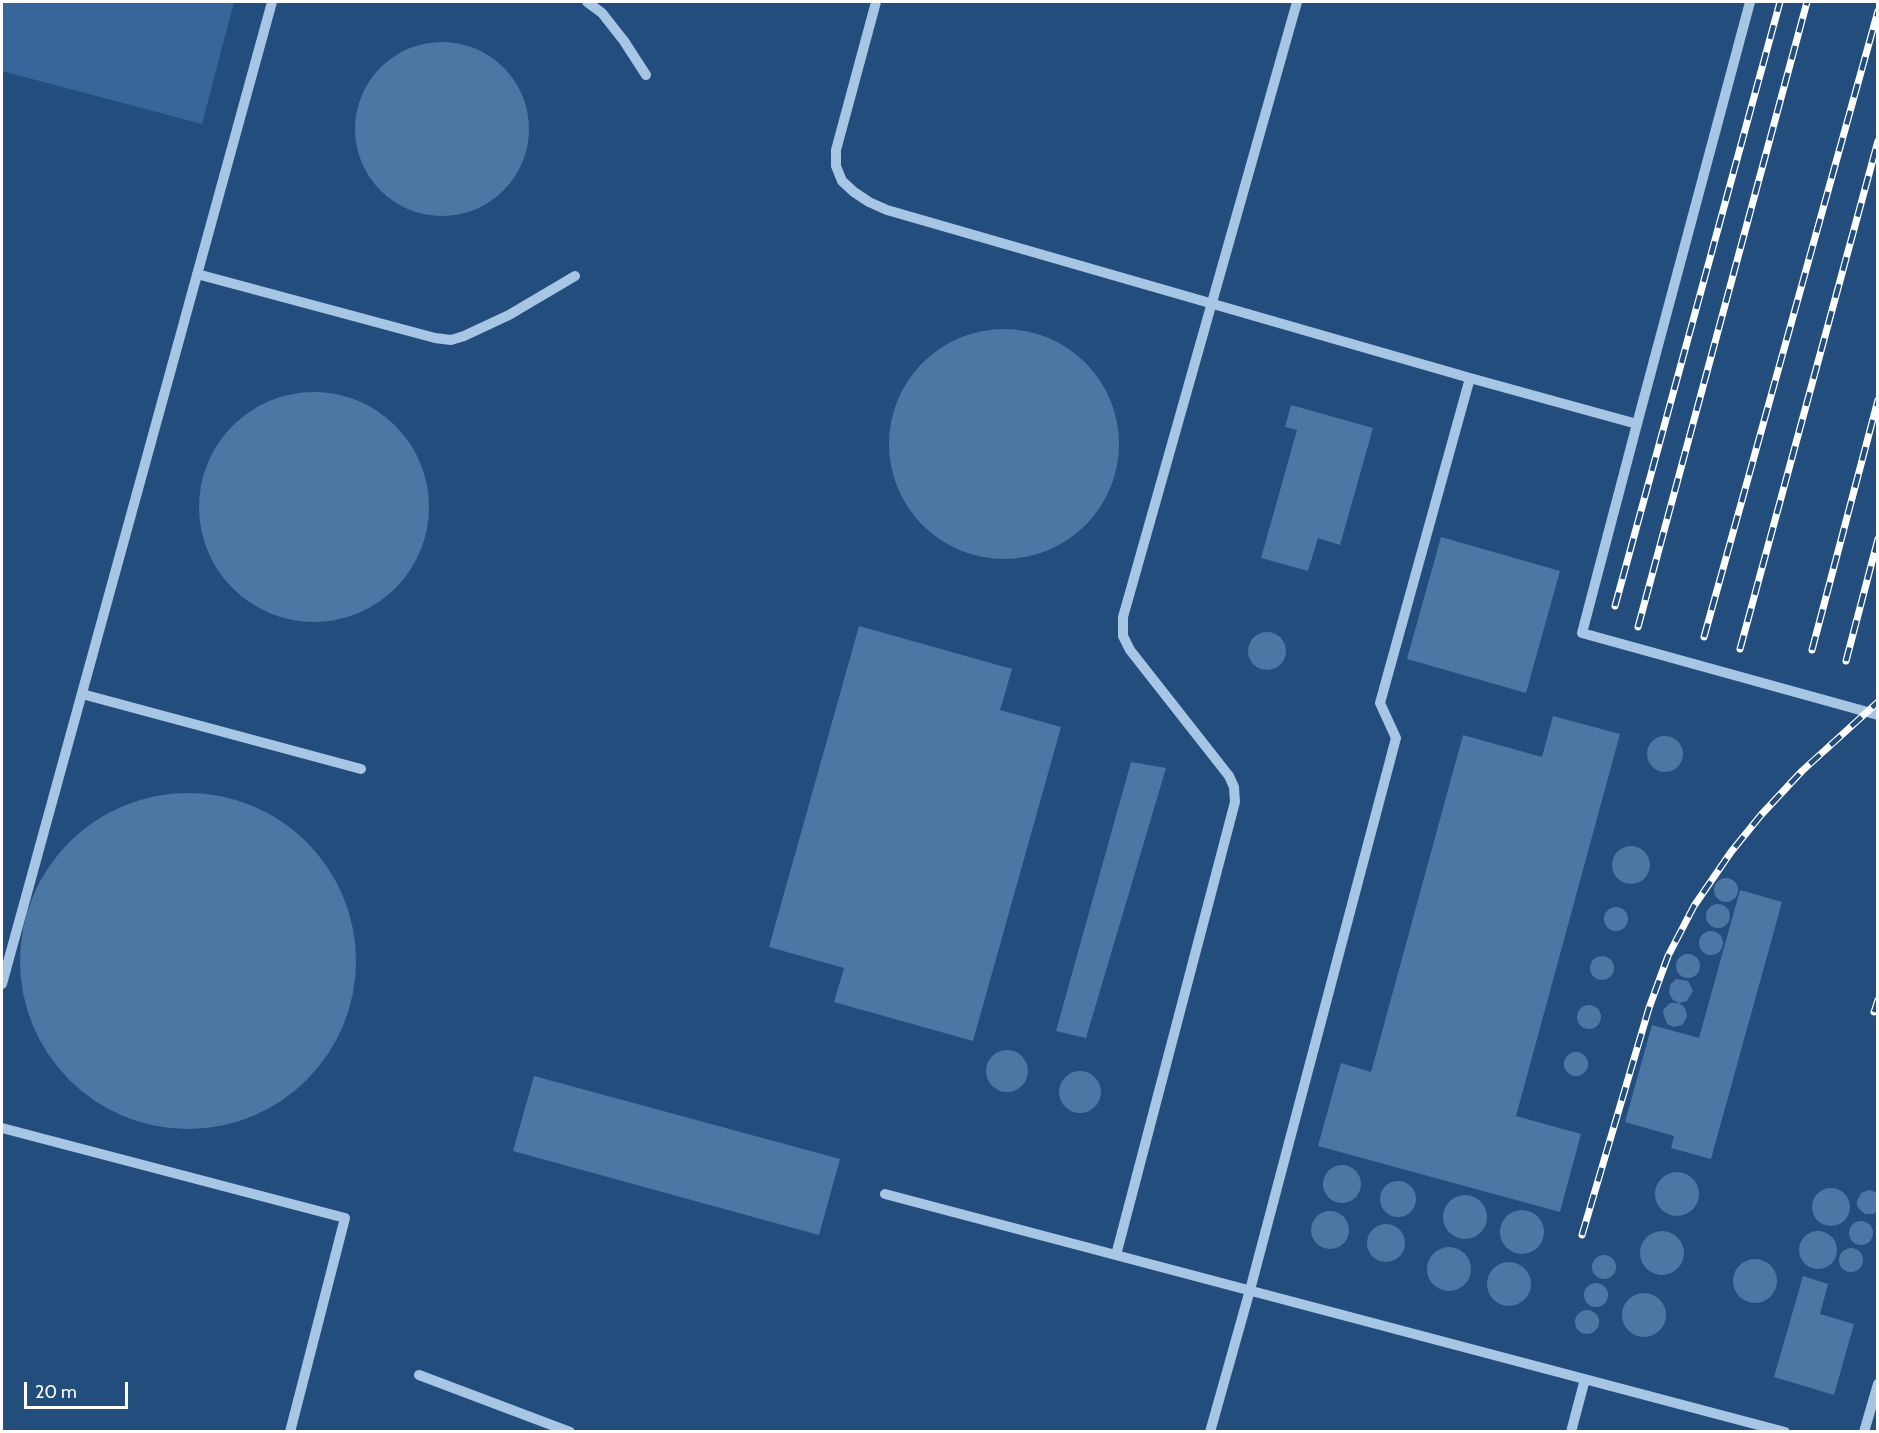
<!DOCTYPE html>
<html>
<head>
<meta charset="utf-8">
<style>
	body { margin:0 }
	#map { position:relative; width:1879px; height:1433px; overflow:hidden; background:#234d7c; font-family:Cabin,sans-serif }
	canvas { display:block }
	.frame { position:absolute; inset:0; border:3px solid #fff; pointer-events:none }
	.scale { position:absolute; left:24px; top:1382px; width:104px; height:27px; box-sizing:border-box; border:3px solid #fff; border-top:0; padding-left:8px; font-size:18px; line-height:21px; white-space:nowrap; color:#fff; -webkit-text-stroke:4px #234d7c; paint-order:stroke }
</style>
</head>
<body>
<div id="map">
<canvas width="1879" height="1433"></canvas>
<div class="frame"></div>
<div class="scale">20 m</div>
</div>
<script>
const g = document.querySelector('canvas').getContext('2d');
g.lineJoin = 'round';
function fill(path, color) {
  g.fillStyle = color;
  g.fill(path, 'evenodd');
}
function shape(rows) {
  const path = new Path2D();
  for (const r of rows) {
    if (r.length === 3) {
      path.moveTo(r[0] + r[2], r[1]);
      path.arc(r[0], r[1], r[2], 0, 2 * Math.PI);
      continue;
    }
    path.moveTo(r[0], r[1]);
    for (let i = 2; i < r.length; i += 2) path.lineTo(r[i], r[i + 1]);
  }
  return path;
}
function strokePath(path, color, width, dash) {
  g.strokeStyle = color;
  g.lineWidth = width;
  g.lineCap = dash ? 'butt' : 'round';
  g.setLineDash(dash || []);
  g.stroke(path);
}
fill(shape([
	[2,2,234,2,202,124,2,71]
]), '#37679a');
fill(shape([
	[442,129,87],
	[1004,444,115],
	[314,507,115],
	[1291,405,1373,428,1340,545,1318,538,1308,571,1261,558,1297,430,1285,427],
	[1441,537,1560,571,1526,693,1407,659],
	[859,626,1012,669,1000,710,1061,727,973,1041,834,1002,844,968,769,947],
	[1267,651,19],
	[1553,716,1620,734,1516,1116,1581,1134,1560,1212,1318,1146,1341,1063,1371,1072,1463,735,1542,757],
	[1665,754,18],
	[1131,762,1166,768,1086,1038,1056,1031],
	[188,961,168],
	[1631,865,19],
	[1726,890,12],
	[1740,890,1782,902,1711,1159,1671,1148,1674,1136,1625,1122,1652,1025,1699,1038],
	[1718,916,12],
	[1616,919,12],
	[1711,943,12],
	[1688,966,12],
	[1602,968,12],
	[1676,979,1688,981,1693,991,1687,1001,1679,1003,1685,1008,1687,1015,1686,1019,1682,1025,1674,1027,1667,1024,1663,1013,1664,1009,1670,1003,1679,1003,1673,1000,1669,993,1670,985],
	[1589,1017,12],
	[1007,1071,21],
	[1576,1064,12],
	[1080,1092,21],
	[534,1076,840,1159,819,1235,513,1151],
	[1342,1184,19],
	[1677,1194,22],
	[1398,1199,18],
	[1831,1207,19],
	[1869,1190,1878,1193,1878,1211,1873,1214,1865,1214,1859,1209,1857,1205,1857,1201,1861,1193],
	[1465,1217,22],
	[1522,1232,22],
	[1330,1230,19],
	[1861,1233,12],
	[1386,1243,19],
	[1662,1253,22],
	[1818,1250,19],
	[1449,1269,22],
	[1851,1260,12],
	[1604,1267,12],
	[1755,1281,22],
	[1509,1284,22],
	[1803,1276,1828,1284,1820,1314,1854,1324,1834,1395,1774,1377],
	[1596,1295,12],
	[1644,1315,22],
	[1587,1322,12]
]), '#4c77a5');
strokePath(shape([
	[587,2,602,13,624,41,646,75],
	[876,2,836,150,836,166,842,181,854,192,869,202,887,210,1470,378,1637,424,1582,633,1878,715],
	[197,274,435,338,451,340,464,336,509,315,575,276],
	[1637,424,1750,2],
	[82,694,361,769],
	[2,984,272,2],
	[2,1128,345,1218,290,1432],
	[885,1194,1785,1432],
	[1116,1255,1235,802,1234,787,1229,776,1130,650,1123,636,1123,617,1297,2],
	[419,1375,570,1432],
	[1210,1432,1250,1290,1396,738,1380,703,1470,378],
	[1571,1432,1585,1379],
	[1864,1432,1878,1384]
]), '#a7c5e5', 10);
const rail = shape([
	[1615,606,1780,2],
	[1638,627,1807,2],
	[1704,637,1878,11],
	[1740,649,1878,141],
	[1812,650,1878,400],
	[1846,661,1878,539],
	[1874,1012,1878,1000],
	[1582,1235,1649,1008,1668,956,1694,906,1731,852,1761,815,1802,771,1878,702]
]);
strokePath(rail, '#fff', 7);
strokePath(rail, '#234d7c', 4.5, [14]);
</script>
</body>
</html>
